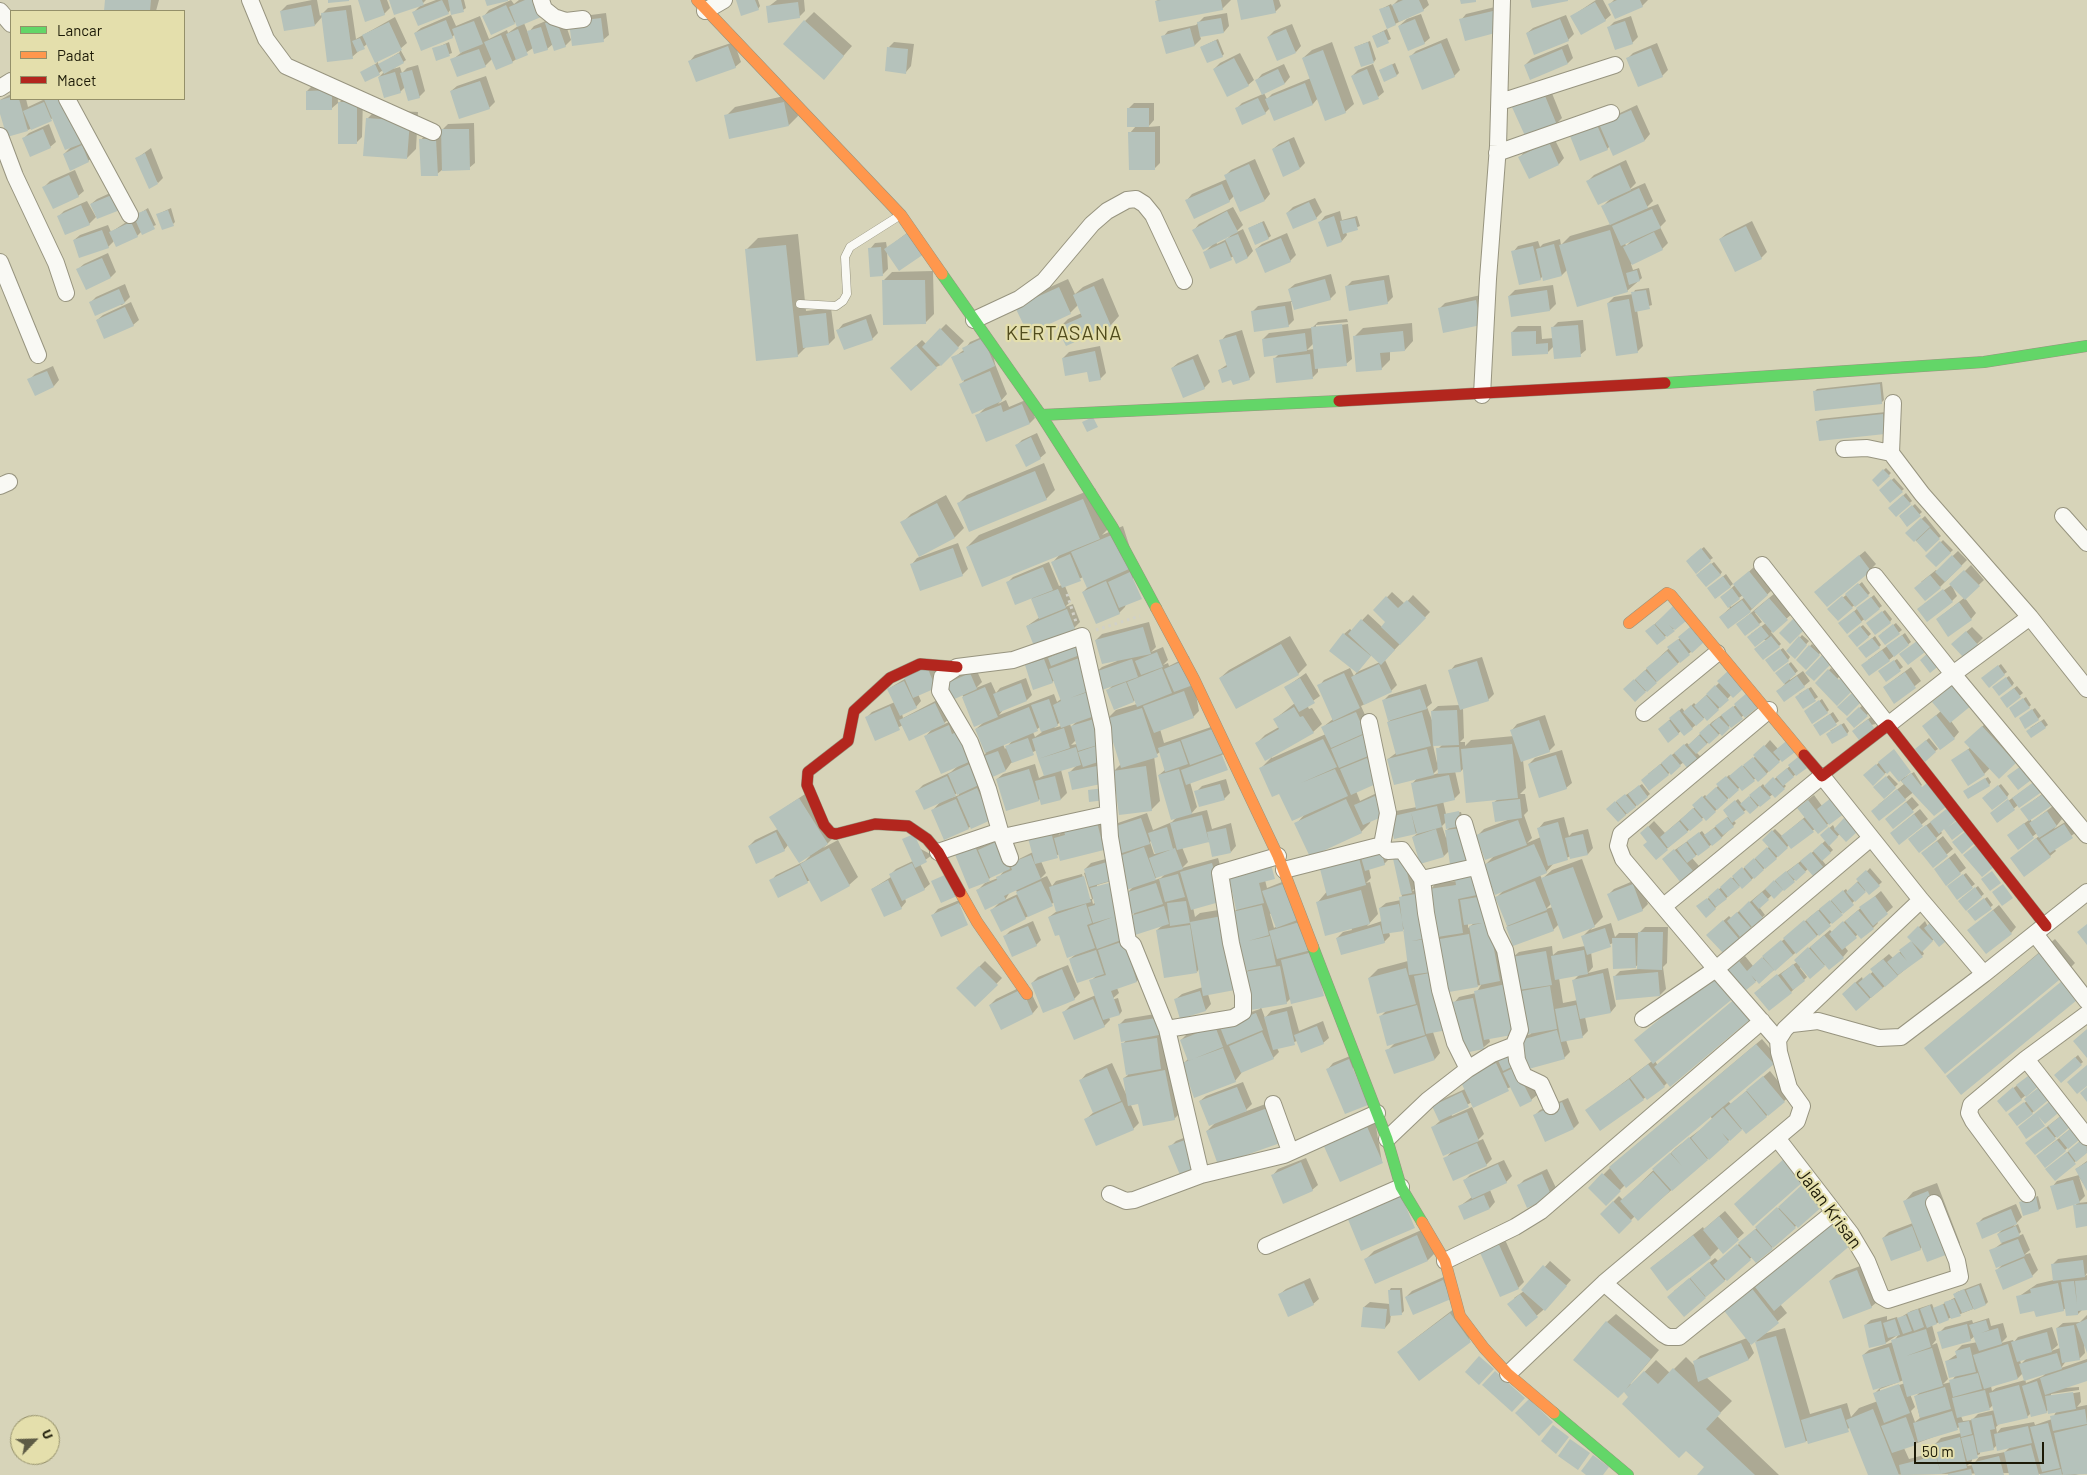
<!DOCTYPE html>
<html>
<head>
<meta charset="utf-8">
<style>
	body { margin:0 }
	#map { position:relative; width:2087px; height:1475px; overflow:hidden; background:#d7d4b9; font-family:Barlow,sans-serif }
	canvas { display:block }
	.legend { position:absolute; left:10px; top:10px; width:175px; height:90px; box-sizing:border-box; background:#e4dfac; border:1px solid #94906a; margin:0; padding:6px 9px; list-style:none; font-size:15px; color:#1c1a07 }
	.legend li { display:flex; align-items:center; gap:10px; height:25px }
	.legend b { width:25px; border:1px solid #94906a }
	.north { position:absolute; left:10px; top:1415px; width:50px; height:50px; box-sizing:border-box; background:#e4dfac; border:1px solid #94906a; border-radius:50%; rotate:66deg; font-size:14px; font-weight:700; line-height:20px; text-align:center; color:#1c1a07 }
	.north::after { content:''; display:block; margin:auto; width:18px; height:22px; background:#5d5b45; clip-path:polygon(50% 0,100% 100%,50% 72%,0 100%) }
	.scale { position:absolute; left:1914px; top:1442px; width:130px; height:22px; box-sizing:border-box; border:2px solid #1c1a07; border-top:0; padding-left:6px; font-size:15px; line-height:18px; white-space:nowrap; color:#1c1a07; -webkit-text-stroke:4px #e4dfac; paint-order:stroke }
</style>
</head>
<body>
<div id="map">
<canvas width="2087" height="1475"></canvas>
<ul class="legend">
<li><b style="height:6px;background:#63d668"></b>Lancar</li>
<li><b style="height:6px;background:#ff974d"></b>Padat</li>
<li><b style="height:6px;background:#b3261e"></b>Macet</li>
</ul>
<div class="north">U</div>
<div class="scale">50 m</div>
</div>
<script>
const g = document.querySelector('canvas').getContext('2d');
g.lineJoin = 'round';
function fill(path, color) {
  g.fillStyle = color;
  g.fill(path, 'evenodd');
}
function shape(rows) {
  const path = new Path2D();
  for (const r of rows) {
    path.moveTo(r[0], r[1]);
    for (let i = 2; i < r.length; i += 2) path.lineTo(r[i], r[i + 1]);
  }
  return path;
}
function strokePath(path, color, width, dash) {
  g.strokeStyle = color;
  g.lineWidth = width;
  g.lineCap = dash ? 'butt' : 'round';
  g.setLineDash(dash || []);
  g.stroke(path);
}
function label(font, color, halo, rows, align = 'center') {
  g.font = font + ' Barlow,sans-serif';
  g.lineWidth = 4.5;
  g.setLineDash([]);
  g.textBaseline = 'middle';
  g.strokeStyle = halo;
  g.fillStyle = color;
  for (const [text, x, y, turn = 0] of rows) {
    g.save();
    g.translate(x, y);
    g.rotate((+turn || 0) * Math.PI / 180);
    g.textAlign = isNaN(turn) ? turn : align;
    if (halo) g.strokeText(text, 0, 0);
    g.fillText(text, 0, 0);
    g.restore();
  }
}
fill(shape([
	[107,0,159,0,156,11,106,11],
	[312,0,317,0,320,16,328,8,351,5,356,39,395,17,407,43,400,49,406,60,393,69,400,67,402,73,407,68,418,65,425,91,419,97,405,87,400,92,379,77,384,72,383,70,379,73,362,72,377,63,367,44,352,57,322,17,315,25,281,11,287,5],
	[399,50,400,52,379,65,377,61],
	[359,0,387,0,390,8,384,14],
	[390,0,426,0,420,6,436,0,464,0,466,8,463,10,451,9,448,13,414,12,422,4],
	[511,0,514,4,519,0,548,0,524,23,528,33,534,26,562,14,571,40,565,46,553,44,547,49,533,48,512,62,493,58,485,66,452,60,462,52,455,34,452,37,415,33,421,28,451,15,456,26,480,16,489,39,507,30,508,33,518,26,516,21,514,23,484,16,489,10],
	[737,0,758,0,760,6,758,9],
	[777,0,804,0,805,11,799,17,768,7],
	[1158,0,1231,0,1222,9,1156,1],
	[1238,0,1279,0,1281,6,1275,12],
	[1398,0,1427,0,1429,5,1423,10,1395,24,1381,9,1391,4,1392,6],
	[1596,0,1603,0,1611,15,1605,20,1572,16],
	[1614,0,1648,0,1642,6,1610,4],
	[1499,6,1504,25,1461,20,1466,14],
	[814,12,852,46,832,69,805,21],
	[606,13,609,35,603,40,576,17],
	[1227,13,1229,26,1224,32,1200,36,1201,39,1195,45,1167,52,1163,37,1168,31,1196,25,1204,17],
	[1421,14,1430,38,1424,43,1399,26,1407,19],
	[1566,15,1574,34,1568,40,1527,33,1533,28],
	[1631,16,1638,37,1632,43,1608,28,1614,22],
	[1292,24,1301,46,1296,52,1268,37,1274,31],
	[1387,29,1391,39,1377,46,1373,36],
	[1447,38,1460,70,1454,76,1410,57,1416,51],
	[1218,39,1224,54,1222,56,1201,47],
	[1370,41,1376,59,1374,62,1355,47],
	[449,42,452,53,437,59,434,49],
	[734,42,741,62,735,67,690,61,695,55],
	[894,42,914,44,911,66,906,72,889,47],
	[1332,42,1354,104,1345,112,1318,98,1313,104,1274,119,1270,108,1265,113,1236,109,1242,103,1263,94,1257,80,1262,74,1284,64,1290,77,1285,83,1264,93,1267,99,1272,94,1311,78,1303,58,1312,50],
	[1657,43,1668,70,1662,76,1627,59,1633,53],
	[1568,44,1573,58,1568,63,1525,65,1531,59],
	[1240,53,1254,80,1248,85,1214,69,1220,63],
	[1395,63,1399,73,1397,75,1381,70],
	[1373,64,1384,92,1378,97,1352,76,1358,70],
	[486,76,495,102,489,108,451,91,457,86],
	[313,85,337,85,338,103,332,108,307,91],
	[1549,86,1562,118,1556,124,1526,137],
	[11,94,11,99,26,99,28,107,45,99,70,99,86,137,78,144,88,140,94,156,88,161,64,154,72,146,53,118,28,130,0,109,0,100],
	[793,94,798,116,789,125,726,116,735,107],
	[345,96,363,97,362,137,356,143,340,102],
	[1134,103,1154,103,1154,120,1148,127,1160,126,1160,163,1155,168,1130,133,1136,126,1128,109],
	[1637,105,1650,134,1645,140,1613,154,1610,146,1607,149,1571,136],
	[376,110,418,112,416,149,407,158,367,119],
	[474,123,475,163,469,168,442,170,437,174,421,140,426,134,442,134,442,130,448,124],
	[49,124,56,142,50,147,24,138,29,133],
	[1294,137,1305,163,1300,168,1273,149,1279,144],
	[1554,138,1564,158,1559,164,1520,157,1525,151],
	[151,148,163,178,158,183,137,158],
	[1255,159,1270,194,1265,200,1234,196,1229,201,1187,200,1192,194,1227,179,1225,176,1231,170],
	[1626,160,1636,183,1629,190,1645,183,1653,201,1645,209,1658,204,1666,221,1660,227,1668,243,1662,249,1631,264,1633,270,1639,268,1642,278,1627,291,1568,269,1562,275,1543,276,1540,279,1513,252,1518,246,1538,241,1540,247,1543,244,1560,239,1561,245,1570,236,1611,224,1603,206,1610,199,1588,181,1594,175],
	[1633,239,1626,246,1625,243],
	[75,170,84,191,78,196,44,187,50,181],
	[119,189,125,203,91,204,97,199],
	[1315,198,1322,212,1316,218,1287,213,1293,207],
	[87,201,96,217,89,224,58,217,64,211],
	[1233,207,1243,225,1235,233,1243,229,1253,251,1248,257,1236,262,1234,256,1211,268,1204,253,1213,244,1194,230,1199,224],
	[1232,234,1227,239,1217,244,1216,242],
	[148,208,156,225,142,231,137,236,114,241,108,247,74,240,80,235,108,225,111,232],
	[171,208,175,222,173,224,158,214],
	[1340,211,1342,220,1357,216,1360,226,1346,232,1347,235,1342,241,1320,222,1325,216],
	[1264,221,1271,236,1268,238,1249,228],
	[1752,221,1767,252,1761,258,1720,239,1726,234],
	[915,227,887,251,888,269,882,275,870,249,875,243,886,242,887,248],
	[1287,233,1296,255,1290,261,1256,249,1262,244],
	[798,234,806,311,831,308,835,338,829,344,806,347,797,356,746,250,758,238],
	[108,253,116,272,111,277,87,288,78,269,84,264],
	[933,271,934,314,925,323,883,281,892,272],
	[1331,274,1336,293,1330,299,1291,302,1294,320,1288,326,1252,312,1258,306,1292,301,1289,289,1295,284],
	[1389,275,1393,297,1387,303,1346,287,1352,281],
	[1103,278,1119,316,1111,325,1059,328,1068,319,1082,313,1078,305,1070,313,1026,298,1068,279,1075,294,1083,287],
	[125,284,130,297,122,305,91,302,96,297],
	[1553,285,1556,304,1550,310,1509,296,1515,290],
	[1649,288,1652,305,1637,310,1643,346,1637,352,1608,303,1614,297,1633,294,1635,290],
	[1481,295,1486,318,1439,309,1445,303],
	[131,302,139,320,133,325,97,320,103,315],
	[871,314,878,333,872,339,838,330,843,324],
	[1347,319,1348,322,1316,325,1316,328,1348,324,1352,359,1346,364,1318,367,1318,372,1312,378,1275,358,1280,353,1263,339,1269,333,1312,328,1318,322],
	[1314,343,1314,349,1307,350],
	[1583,320,1586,350,1580,355,1554,346,1547,353,1512,332,1518,326,1541,326,1542,339,1554,338,1553,327,1558,322],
	[1412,323,1413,341,1405,350,1390,351,1390,360,1381,369,1354,337,1363,328],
	[946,324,964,341,941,365,936,367,897,363,922,340,926,344],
	[1242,330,1255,373,1249,379,1232,379,1219,370,1228,364,1221,341,1226,335],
	[989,334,995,364,1007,394,998,404,1006,400,1009,407,1028,399,1035,418,1030,423,977,416,986,407,961,384,964,381,953,358,965,349,970,342],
	[1100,346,1106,373,1100,379,1088,370,1063,358,1069,352],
	[1198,354,1210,382,1204,388,1172,368,1178,363],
	[53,366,59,380,54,386,35,394,29,380,35,374],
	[1882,382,1884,400,1881,403,1814,392,1817,389],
	[1886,412,1885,433,1818,421,1820,419],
	[1037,433,1046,453,1040,458,1017,445,1022,440],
	[1044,463,1055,490,1046,499,958,504,967,495],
	[1886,468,1891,473,1878,486,1873,480],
	[1894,478,1904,489,1890,501,1880,490],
	[1095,488,1111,526,1102,535,1123,526,1136,567,1125,607,1119,613,1083,592,1088,587,1083,577,1065,586,1071,601,1065,607,1073,604,1080,622,1074,628,1027,626,1040,617,1031,597,1007,583,1013,577,1049,562,1059,586,1062,585,1053,562,1061,553,967,547,979,535],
	[1906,493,1912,501,1896,515,1889,508],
	[946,495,964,528,955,537,919,555,902,523,911,514],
	[1915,504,1922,512,1908,525,1900,517],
	[1925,516,1941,536,1926,550,1907,532],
	[1943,540,1953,550,1936,566,1927,556],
	[958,543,968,569,962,575,912,564,917,558],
	[1704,547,1713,558,1710,560,1690,558],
	[1865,551,1876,564,1870,570,1822,586],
	[1958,551,1967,560,1940,587,1921,582,1936,570,1937,571],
	[1714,562,1722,572,1720,575,1700,572],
	[1971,565,1984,580,1965,598,1976,613,1971,619,1937,619,1964,598,1952,586,1957,596,1952,601,1924,604,1950,586],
	[1755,566,1773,589,1750,611,1720,617,1730,608,1722,597],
	[1743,595,1745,597,1731,607,1729,605],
	[1726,574,1733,584,1716,598,1711,586],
	[1862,582,1870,593,1868,595,1852,607,1829,609],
	[1392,592,1405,604,1413,595,1430,612,1385,660,1397,685,1391,691,1361,706,1370,726,1383,776,1356,791,1360,801,1381,791,1370,823,1361,832,1310,855,1296,824,1305,814,1280,792,1261,768,1272,757,1256,744,1265,735,1279,727,1275,719,1295,703,1286,687,1306,673,1320,696,1307,705,1309,709,1312,708,1322,724,1313,732,1272,756,1272,758,1326,734,1323,727,1333,719,1319,686,1324,680,1350,668,1354,676,1357,672,1380,662,1372,654,1362,666,1344,634,1350,629,1352,631,1368,614,1382,627,1387,622,1375,610],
	[1775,593,1793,613,1771,632,1781,644,1779,646,1751,634,1766,623,1757,612,1755,613,1762,622,1759,624,1740,622],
	[1874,595,1882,606,1847,632,1842,621],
	[1676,605,1687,617,1658,643,1647,631],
	[1885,610,1892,619,1890,622,1870,621],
	[1149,622,1156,647,1151,652,1163,647,1168,660,1163,665,1168,663,1169,666,1189,656,1199,711,1193,717,1160,729,1164,743,1220,724,1228,750,1190,782,1197,807,1191,814,1207,810,1212,829,1231,823,1236,846,1231,852,1210,840,1182,847,1188,862,1182,868,1218,858,1228,894,1193,907,1195,917,1200,913,1231,908,1232,914,1237,909,1229,872,1265,880,1267,888,1292,878,1316,943,1291,998,1286,1003,1261,1007,1265,1018,1271,1011,1292,1006,1299,1031,1323,1021,1329,1038,1323,1043,1297,1041,1277,1048,1279,1052,1273,1058,1243,1071,1235,1081,1183,1064,1188,1059,1181,1040,1187,1034,1260,1009,1246,972,1249,969,1208,994,1211,1004,1206,1010,1176,999,1182,994,1203,987,1199,969,1197,972,1157,930,1163,925,1131,917,1134,914,1127,893,1134,886,1127,889,1112,829,1118,823,1147,813,1153,830,1172,822,1177,817,1159,775,1166,769,1160,752,1154,756,1160,801,1151,810,1114,771,1121,764,1107,719,1116,710,1137,704,1136,700,1115,708,1108,690,1114,684,1102,688,1106,777,1070,772,1077,765,1061,770,1067,793,1061,799,1042,803,1041,798,1039,800,997,779,1003,774,1035,764,1039,778,1045,775,1037,750,1011,763,1006,770,988,777,987,775,977,786,983,784,996,813,968,828,933,810,941,801,917,791,923,785,951,772,959,765,926,736,932,729,903,725,876,739,866,718,872,712,895,702,888,689,933,662,941,681,918,694,921,701,916,707,902,714,903,718,941,698,950,718,942,725,954,720,968,762,981,759,986,753,976,729,984,722,975,725,962,694,945,685,951,679,976,669,982,682,976,688,991,682,996,693,1000,688,1026,678,1032,695,1027,700,1003,710,999,715,1054,694,1057,702,1061,699,1055,680,1052,682,1026,666,1032,660,1050,654,1051,656,1084,643,1095,673,1102,667,1117,661,1096,640,1102,634],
	[1078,720,1071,727,1070,724],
	[1060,722,1061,726,1054,728],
	[1040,727,1042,732,1035,737,1033,732],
	[1013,740,1005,749,1003,744],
	[1076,740,1077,744,1071,745],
	[958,792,959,795,951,798],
	[1152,840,1156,854,1154,854,1150,842],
	[1166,873,1161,878,1152,881,1157,877],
	[1272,913,1277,926,1274,928,1270,914],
	[1896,623,1902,630,1885,644,1882,633],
	[1863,625,1871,634,1858,645,1852,633],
	[1972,627,1983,638,1977,644,1959,638],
	[1905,633,1911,642,1889,660,1868,660],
	[1802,635,1809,641,1795,657,1788,651],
	[1290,636,1307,665,1298,674,1220,678,1229,670],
	[1875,636,1881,645,1879,647,1862,646],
	[1680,638,1706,639,1635,700,1625,689],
	[1812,644,1821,652,1806,668,1797,660],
	[1783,648,1790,657,1788,660,1769,658],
	[1482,657,1494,694,1488,700,1463,708,1464,738,1460,742,1465,742,1465,746,1471,740,1514,736,1512,730,1517,724,1545,715,1555,745,1549,751,1523,760,1526,788,1520,794,1525,794,1528,811,1524,815,1532,838,1527,843,1541,837,1539,828,1544,822,1564,817,1569,836,1572,833,1588,829,1593,848,1588,854,1571,856,1554,863,1546,872,1549,871,1540,875,1542,879,1552,870,1582,859,1603,917,1590,930,1611,923,1615,937,1619,933,1639,933,1645,927,1668,927,1667,963,1663,967,1666,989,1660,995,1617,999,1614,977,1620,971,1639,969,1639,964,1635,967,1613,943,1591,952,1593,967,1588,973,1608,968,1616,1006,1611,1012,1585,1017,1588,1031,1582,1037,1566,1040,1570,1052,1564,1058,1525,1068,1524,1036,1531,1034,1531,1032,1489,1038,1490,1042,1484,1047,1465,1051,1454,1003,1459,997,1476,993,1481,985,1446,991,1433,1032,1440,1053,1435,1059,1395,1072,1387,1051,1395,1043,1380,1017,1387,1010,1369,978,1378,969,1408,961,1406,929,1389,932,1390,936,1384,942,1337,938,1343,932,1352,930,1351,928,1318,902,1363,849,1390,858,1384,864,1369,869,1371,878,1366,883,1370,882,1378,914,1367,926,1382,921,1380,908,1386,903,1401,900,1402,895,1393,855,1399,849,1417,886,1412,891,1426,888,1434,942,1441,935,1431,889,1436,883,1457,881,1449,851,1444,856,1413,837,1418,833,1395,837,1390,817,1396,811,1417,807,1412,784,1418,777,1388,759,1396,753,1388,722,1393,718,1383,701,1389,695,1426,684,1432,703,1427,707,1433,723,1432,711,1438,706,1460,705,1450,671,1455,665],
	[1433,745,1442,745,1438,749,1437,763],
	[1439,768,1439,773,1432,775],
	[1464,768,1498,799,1493,803,1510,819,1484,829,1478,835,1495,855,1484,866,1504,890,1497,897,1514,945,1553,930,1559,924,1592,927,1582,937,1585,946,1558,951,1553,955,1552,946,1519,952,1513,957,1516,975,1501,979,1505,974,1461,812,1446,814,1443,801,1454,799,1460,793,1455,771,1461,771],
	[1446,822,1450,827,1446,831,1446,838,1442,826],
	[1552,903,1553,907,1546,909],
	[1468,923,1474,923,1468,928],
	[1579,975,1574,980,1578,1000,1563,1003,1559,978],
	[1897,659,1903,667,1886,680,1882,669],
	[1791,662,1798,671,1789,678,1790,680,1803,671,1810,681,1804,686,1778,691,1785,684,1777,673],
	[2001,664,2007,672,2004,674,1985,676],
	[1911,667,1921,681,1895,702,1884,687],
	[1831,668,1840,676,1825,691,1817,683],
	[2009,676,2014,683,2012,686,1996,685],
	[1960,679,1951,721,1959,732,1954,738,1924,726,1941,711,1939,697],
	[1720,682,1731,695,1718,709,1705,717,1684,735,1681,731,1669,741,1662,727,1682,708,1685,712,1694,703,1696,705],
	[2017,686,2023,693,2007,706,2004,696],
	[1811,687,1818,697,1803,707,1799,694],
	[2026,697,2031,705,2029,707,2013,706],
	[1822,699,1829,710,1827,712,1808,709],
	[1736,705,1744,715,1696,752,1702,758,1690,769,1684,762,1668,774,1648,774,1687,743,1689,745,1712,722],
	[1863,705,1869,713,1854,727,1847,719],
	[2035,708,2041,716,2038,719,2023,716],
	[1833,712,1839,721,1820,734,1814,725],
	[1871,717,1876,724,1856,728],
	[2044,719,2048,725,2045,727,2030,728],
	[1988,721,2021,757,1999,777,1990,768,1984,774,1953,761,1971,747,1966,742],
	[1844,723,1849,731,1847,734,1830,731],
	[1929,738,1938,749,1935,751,1919,747],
	[1770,740,1778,749,1781,759,1766,774,1756,778,1742,789,1740,787,1715,811,1704,817,1656,858,1649,841,1647,828,1654,821,1665,833,1695,807,1694,805,1705,795,1707,797,1729,775,1731,776,1756,756],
	[1562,750,1572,783,1566,788,1529,764,1535,758],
	[1882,760,1905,777,1914,772,1922,785,1905,799,1878,805,1904,784,1890,769,1873,784,1865,775],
	[1790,766,1796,774,1784,784,1786,786,1775,797,1773,794,1750,813,1747,809,1733,820,1736,823,1721,838,1692,858,1699,866,1693,872,1669,854,1702,831,1705,835,1729,816,1724,811,1738,799,1742,804,1763,784,1765,787],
	[1889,775,1898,784,1884,797,1875,787],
	[1988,777,1991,782,1989,785,1967,789],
	[2042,777,2018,805,1998,822,1994,811],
	[1226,779,1230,793,1224,799,1196,792,1202,786],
	[1642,784,1650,794,1618,821,1610,806],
	[2001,784,2009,794,2007,797,1986,795],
	[2049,789,2056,799,2030,819,2032,822,2053,806,2062,819,2054,829,2070,819,2078,831,2054,848,2056,851,2050,856,2012,858,2039,836,2037,833,2018,848,2015,830,2029,820,2022,809],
	[805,794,833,838,823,848,838,840,858,877,849,885,810,880,779,897,771,881,776,875,805,861,810,856,788,845,784,850,749,846,755,840,778,829,771,817],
	[1814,795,1822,806,1829,823,1818,833,1815,829,1789,845,1776,858,1743,887,1741,885,1706,916,1698,907,1769,847,1763,840,1775,829,1782,836,1805,817,1804,803],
	[1912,797,1919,805,1893,827,1886,819],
	[1920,809,1928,819,1899,843,1897,828],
	[1105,810,1112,840,1103,849,1061,859,1060,854,1041,861,1046,873,1040,879,1047,876,1052,886,1056,881,1082,874,1089,899,1092,899,1084,873,1086,872,1085,869,1091,863,1113,857,1118,873,1112,879,1118,877,1126,907,1121,912,1129,933,1123,939,1129,936,1142,976,1137,981,1117,988,1119,993,1111,1000,1118,998,1122,1011,1120,1014,1109,1017,1110,1020,1104,1026,1075,1038,1064,1012,1070,1006,1096,995,1091,981,1097,975,1078,982,1070,959,1076,954,1068,957,1060,933,1055,934,1049,917,1057,911,1055,902,1002,930,992,910,999,903,986,908,978,890,988,880,970,888,956,853,961,847,980,839,983,846,1004,836,1015,861,1033,852,1029,838,1035,833,1057,827,1059,835,1074,818],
	[1004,871,998,878,985,883,993,875],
	[1118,879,1119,881,1097,888,1097,885],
	[1016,890,1018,894,1005,900,1010,892],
	[1094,897,1096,902,1093,904,1092,900],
	[1848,817,1858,829,1840,834,1828,844,1833,850,1822,860,1826,865,1814,876,1808,869,1774,897,1772,895,1759,907,1765,915,1723,952,1714,929,1729,916,1731,918,1777,879,1814,851,1826,840,1821,835,1833,825,1835,829],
	[1932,821,1942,833,1936,838,1916,833],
	[1943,836,1953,849,1933,866,1928,848],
	[904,840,932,855,920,864,930,884,924,889,905,898,906,902,901,908,872,889,891,877,890,875,896,869,913,861],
	[1955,853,1966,868,1946,884,1935,869],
	[1870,868,1882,882,1870,893,1866,890,1819,934,1759,982,1757,980,1745,989,1735,965,1745,956,1753,966,1811,916,1846,889,1848,892],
	[1966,873,1975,884,1957,898,1951,884],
	[1638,879,1648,904,1642,910,1609,894,1614,889],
	[1978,886,1984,894,1966,909,1962,898],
	[1881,891,1893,907,1877,921,1878,923,1873,928,1858,934,1845,947,1848,951,1843,957,1826,964,1810,977,1801,966,1800,968,1807,977,1791,992,1761,987,1797,962,1801,955,1815,943,1830,930,1832,932],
	[1987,897,1993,905,1976,920,1971,909],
	[964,898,941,935,933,915,938,909],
	[1999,905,2016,927,2011,933,1975,925],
	[1033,921,1041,940,1036,945,1004,937,1010,931],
	[1925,921,1934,939,1922,950,1924,954,1857,1009,1849,988,1862,977,1863,980,1875,970,1877,964,1889,954,1893,958,1901,951,1913,941,1909,937],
	[2055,939,2075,963,2063,975,1926,1048],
	[985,961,1002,978,975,1006,958,988],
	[1068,965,1080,993,1074,999,1032,983,1038,977],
	[1027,984,1038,1007,1033,1013,1001,1028,990,1005,996,999],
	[1161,1013,1183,1110,1174,1119,1139,1103,1131,1105,1139,1123,1133,1129,1086,1119,1094,1112,1081,1080,1086,1074,1112,1063,1126,1094,1124,1078,1128,1075,1123,1044,1127,1039,1119,1025,1125,1019],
	[1762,1039,1778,1058,1728,1101,1731,1104,1770,1071,1790,1096,1747,1132,1743,1128,1638,1219,1635,1216,1619,1232,1601,1214,1619,1196,1623,1200,1676,1148,1713,1120,1710,1116,1625,1185,1606,1204,1590,1188,1616,1162],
	[1355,1054,1346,1113,1328,1069,1333,1063],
	[2078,1055,2083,1062,2061,1081,2056,1075],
	[1499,1060,1520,1063,1537,1095,1531,1100,1511,1087,1472,1102,1451,1114,1452,1116,1472,1107,1484,1134,1476,1142,1483,1139,1492,1159,1486,1165,1445,1159,1453,1150,1433,1127,1440,1121,1434,1106,1439,1101,1465,1089,1467,1075],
	[1652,1061,1655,1061,1668,1082,1664,1086,1643,1099,1587,1110],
	[1243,1082,1252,1104,1244,1112,1279,1099,1291,1132,1207,1131,1217,1121,1200,1101,1206,1096],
	[2020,1083,2026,1095,2006,1111,2001,1098],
	[2052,1095,2032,1113,2012,1112,2027,1101],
	[1568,1098,1579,1123,1574,1128,1534,1116,1540,1110],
	[2072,1107,2074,1122,2035,1154,2033,1138],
	[1374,1115,1382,1162,1323,1142],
	[2079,1122,2071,1145,2065,1150,2043,1151],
	[1191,1135,1201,1162,1170,1147,1176,1141],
	[2087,1136,2087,1151,2055,1180,2047,1169],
	[1306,1158,1318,1185,1312,1190,1273,1175,1278,1169],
	[1504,1160,1512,1176,1506,1182,1490,1190,1495,1202,1490,1208,1460,1206,1472,1197,1464,1181,1470,1175],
	[2087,1161,2087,1189,2079,1177,2085,1196,2078,1203,2087,1202,2087,1225,2075,1206,2078,1202,2052,1187,2057,1181,2079,1175,2076,1169],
	[1547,1169,1557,1190,1551,1196,1518,1186,1524,1180],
	[1812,1178,1797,1225,1756,1262,1752,1257,1705,1297,1674,1291,1715,1258,1719,1262],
	[1937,1183,1960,1243,1951,1252,1922,1247,1920,1249,1883,1238,1889,1232,1913,1223,1905,1201,1913,1192],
	[2038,1196,2041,1208,2039,1210,2021,1202],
	[2016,1204,2022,1217,2013,1227,2018,1224,2021,1232,2016,1237,2023,1234,2030,1250,2024,1255,2030,1253,2038,1270,2032,1276,1997,1270,2003,1264,1991,1251,2002,1243,1998,1234,2004,1228,1977,1224,1983,1218],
	[1725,1211,1744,1233,1723,1252,1719,1248,1710,1257,1651,1268,1703,1227,1704,1229],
	[1426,1228,1437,1251,1428,1260,1375,1283,1365,1260,1374,1251],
	[1502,1233,1524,1282,1518,1288,1478,1247],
	[2087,1255,2087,1273,2085,1276,2087,1275,2087,1309,2082,1310,2078,1314,2066,1308,2063,1310,2035,1309,2018,1297,2037,1284,2054,1280,2052,1265,2058,1259],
	[1550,1261,1571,1280,1550,1304,1526,1325,1514,1298,1524,1291],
	[1863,1265,1877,1302,1871,1307,1830,1281,1836,1275],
	[1448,1275,1456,1292,1406,1297,1412,1291],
	[1310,1278,1319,1299,1313,1304,1280,1294,1286,1289],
	[1760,1278,1787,1313,1763,1334,1785,1328,1810,1414,1847,1403,1851,1417,1859,1408,1878,1401,1875,1393,1882,1386,1863,1355,1869,1350,1893,1342,1899,1334,1884,1344,1865,1325,1871,1320,1887,1316,1887,1320,1897,1317,1898,1319,1911,1311,1932,1304,1934,1309,1956,1297,1955,1294,1957,1292,1981,1283,1988,1302,1986,1304,1932,1325,1936,1340,1932,1345,1937,1343,1948,1379,1943,1384,1951,1382,1956,1375,1947,1361,1957,1354,1956,1351,1962,1345,1978,1342,1976,1335,1970,1340,1939,1333,1945,1327,1972,1320,1973,1323,1989,1318,1991,1326,2003,1323,2007,1337,2001,1343,2013,1340,2014,1342,2018,1337,2052,1327,2058,1345,2051,1351,2060,1348,2057,1328,2063,1323,2080,1322,2087,1315,2087,1350,2084,1345,2085,1353,2079,1359,2066,1361,2061,1368,2087,1359,2087,1380,2064,1388,2079,1387,2079,1390,2051,1394,2051,1397,2080,1392,2081,1402,2077,1407,2087,1405,2087,1472,2075,1475,2010,1473,1869,1475,1850,1428,1786,1447,1756,1340,1750,1344,1754,1353,1749,1359,1706,1377,1732,1401,1717,1416,1779,1475,1698,1475,1706,1467,1624,1391,1607,1322,1616,1314,1659,1350,1630,1384,1632,1385,1656,1360,1670,1373,1686,1357,1695,1366,1694,1362,1700,1356,1747,1338,1724,1308],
	[2027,1358,2021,1364,2020,1360],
	[2047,1372,2043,1376,2026,1383,2025,1379],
	[2023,1373,2025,1380,1996,1388,1992,1391,1991,1386,2018,1378],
	[1904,1380,1905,1383,1880,1392,1880,1389],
	[1920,1392,1915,1397,1920,1418,1915,1422,1911,1411,1915,1407,1910,1394],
	[1993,1405,1995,1410,1978,1414,1972,1420,1963,1421,1961,1416,1990,1408],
	[2049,1409,2056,1412,2052,1419,2035,1425,2034,1422,2001,1428,1997,1433,1996,1427,1999,1424,2027,1417,2031,1413,2046,1412],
	[1960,1427,1961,1433,1941,1438,1935,1444,1928,1446,1923,1452,1924,1455,1909,1459,1904,1448],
	[1997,1445,2010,1447,2005,1452,1979,1457,1973,1465,1967,1466,1972,1461,1972,1458,1980,1454,1980,1452,1993,1449],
	[1391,1288,1402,1288,1404,1311,1401,1314,1391,1314,1390,1322,1385,1328,1364,1307,1370,1302,1390,1304,1389,1291],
	[1459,1305,1470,1341,1399,1353,1408,1344]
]), '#0003');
fill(shape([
	[105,0,151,0,150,11,104,11],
	[328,0,349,0,349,1,328,3],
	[358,0,380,0,385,15,365,22],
	[389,0,422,0,424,5,394,15],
	[442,0,449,14,418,26,412,12],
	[448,0,461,0,464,12,451,15],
	[485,0,508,0,508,1,487,6],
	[525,0,540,0,546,15,517,27,509,7],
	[736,0,755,0,759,10,741,16],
	[1161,0,1221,0,1223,10,1159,22,1155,1],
	[1237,0,1273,0,1276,13,1241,20],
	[1403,0,1419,0,1424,11,1399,22,1392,5],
	[1460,0,1476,0,1476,2,1461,4],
	[1530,0,1568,0,1568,1,1532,8],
	[1617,0,1640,0,1643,7,1615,19,1608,4],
	[798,2,800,18,768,23,766,6],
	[1595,2,1606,21,1581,35,1570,16],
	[311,5,315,26,284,31,280,11],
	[506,5,515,24,491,35,482,16],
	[1389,6,1396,25,1387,29,1379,9],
	[346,10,353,59,327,62,321,13],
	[1493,11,1499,32,1465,41,1459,19],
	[601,18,604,42,572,46,569,22],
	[1221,18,1224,33,1200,37,1197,22],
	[556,19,566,47,554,51,545,23],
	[1415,19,1425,44,1408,51,1398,26],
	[1560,19,1569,41,1534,55,1526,33],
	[446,20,453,38,421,51,414,33],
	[804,20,844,56,824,80,783,44],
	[474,21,483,44,460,53,452,29],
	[1625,21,1633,44,1615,50,1607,27],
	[389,22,402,50,375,63,362,35],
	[541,27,548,50,534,54,527,31],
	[1190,28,1195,46,1166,54,1161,36],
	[518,29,528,55,516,60,506,34],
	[1286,29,1296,53,1277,61,1267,37],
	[1384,31,1389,43,1377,48,1372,36],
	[501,35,513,63,496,70,484,42],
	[360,38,365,49,357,52,352,41],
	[1216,40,1223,57,1207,63,1200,47],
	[1368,42,1374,63,1361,67,1354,47],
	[1441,43,1455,77,1422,90,1409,56],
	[446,44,450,56,436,61,432,48],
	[728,46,736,68,696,82,688,61],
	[887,47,908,49,906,74,885,71],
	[1651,48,1663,77,1638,87,1626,58],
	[479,49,486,67,457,77,450,59],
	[1562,49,1568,64,1530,80,1524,65],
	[1323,50,1346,113,1325,121,1302,58],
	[399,53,404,63,384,74,378,64],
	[1234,58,1249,86,1227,97,1213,69],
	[375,64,380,75,365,82,360,72],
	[1392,64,1397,76,1384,82,1379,70],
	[1278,69,1285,84,1262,95,1255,80],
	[1367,69,1379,99,1363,105,1351,76],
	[412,70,420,98,408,101,400,73],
	[395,72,401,93,384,98,378,77],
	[480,81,490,109,459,119,450,91],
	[1305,83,1313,105,1274,121,1265,99],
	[332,90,332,110,306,110,306,91],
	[1543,91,1557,125,1526,138,1511,105],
	[11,97,19,99,28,131,7,137,0,114,0,100],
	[1258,98,1266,114,1242,125,1235,108],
	[44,99,62,99,81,144,65,150],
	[44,102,52,121,31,130,23,111],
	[338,102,357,102,357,144,338,144],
	[784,102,789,126,729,139,724,115],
	[1127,108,1149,108,1149,127,1127,127],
	[1631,110,1645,141,1613,156,1599,124],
	[366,118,410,121,407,159,363,156],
	[1597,125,1608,150,1580,161,1570,136],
	[43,129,51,148,30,157,22,138],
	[441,129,469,129,470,170,442,171],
	[1128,132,1155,132,1155,170,1129,170],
	[419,139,436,139,438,176,421,176],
	[1289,141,1300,169,1283,177,1272,149],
	[1549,142,1559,165,1529,179,1518,157],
	[82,145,89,162,70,171,63,154],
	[145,153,158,184,149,189,135,158],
	[1249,164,1265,201,1240,212,1224,175],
	[1620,165,1631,190,1598,205,1586,181],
	[69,175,79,197,53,209,42,187],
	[1222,184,1230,202,1194,219,1185,200],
	[1639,188,1648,208,1610,225,1601,206],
	[114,194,120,210,97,219,90,204],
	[1309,202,1317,219,1293,229,1286,213],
	[81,205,90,225,65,235,57,216],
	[1652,209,1661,228,1621,246,1612,226],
	[146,210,155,229,142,235,133,215],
	[168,210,174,226,162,230,156,214],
	[1227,211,1238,232,1203,250,1192,230],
	[1334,216,1342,242,1327,247,1318,222],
	[1355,218,1358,230,1343,234,1340,221],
	[131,222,138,237,116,247,109,232],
	[1262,222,1269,239,1255,245,1248,228],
	[1746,226,1762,259,1735,272,1719,239],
	[102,230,109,248,79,258,73,240],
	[1610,230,1628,292,1577,307,1559,245],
	[909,232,924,254,899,271,884,249],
	[1654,232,1663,250,1632,265,1623,247],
	[1238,234,1248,258,1236,264,1225,239],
	[1281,238,1291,262,1265,273,1255,249],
	[1225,242,1232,260,1210,269,1203,252],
	[1554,244,1562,276,1543,281,1536,249],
	[786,245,798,357,756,361,745,249],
	[1533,246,1541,280,1519,285,1511,251],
	[881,247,883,276,870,277,868,248],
	[102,258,111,278,86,290,76,269],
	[1637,270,1640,281,1629,285,1626,273],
	[1325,279,1331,300,1294,310,1288,289],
	[882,280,925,280,926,324,883,325],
	[1384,280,1388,304,1349,311,1345,286],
	[1094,286,1111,326,1066,346,1057,328,1082,317,1073,295],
	[1059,287,1071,314,1028,334,1015,307],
	[119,289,125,303,95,316,89,302],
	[1547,290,1550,311,1511,317,1508,296],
	[1646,290,1650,309,1635,312,1631,292],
	[1629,299,1638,353,1616,356,1607,303],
	[1476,300,1481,325,1443,333,1438,308],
	[1285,306,1289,327,1254,332,1251,311],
	[125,307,134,326,104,339,96,320],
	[826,313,829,345,803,348,799,316],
	[866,319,873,340,844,350,836,330],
	[1342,324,1347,366,1315,369,1311,327],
	[1578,325,1581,357,1554,359,1551,327],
	[940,328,959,348,941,366,922,347],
	[1403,331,1405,351,1380,353,1382,370,1356,372,1353,336],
	[1536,331,1536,344,1548,343,1548,354,1512,356,1511,332],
	[1305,333,1307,351,1264,357,1262,339],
	[1236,335,1250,380,1233,385,1231,380,1222,383,1218,370,1227,367,1219,340],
	[983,338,995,366,962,381,951,357,964,352,962,348],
	[916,345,937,368,911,391,890,368],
	[1095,351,1101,380,1089,382,1087,372,1065,376,1062,358],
	[1310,354,1313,379,1276,383,1273,358],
	[1193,359,1205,389,1183,398,1171,368],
	[47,371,54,387,35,396,27,379],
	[990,371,1002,401,972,414,959,384],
	[1880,384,1882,404,1815,411,1813,391],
	[1022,404,1030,424,986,442,975,415,1001,405,1003,412],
	[1883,414,1885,434,1819,441,1816,421],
	[1093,417,1098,427,1087,432,1082,422],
	[1031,437,1041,459,1026,467,1015,445],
	[1883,469,1890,476,1878,487,1872,480],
	[1035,471,1047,500,969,532,957,503],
	[1891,479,1903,492,1890,503,1879,490],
	[1903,495,1911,504,1896,517,1888,508],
	[1083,499,1100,539,982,587,966,547],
	[937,503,955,538,919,557,900,522],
	[1912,505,1921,516,1907,527,1899,516],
	[1921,518,1930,527,1914,542,1905,533],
	[1930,528,1940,539,1926,552,1916,541],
	[1114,534,1129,569,1087,588,1071,552],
	[1940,541,1951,553,1936,567,1925,556],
	[953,548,963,576,920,591,910,564],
	[1701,548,1711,561,1696,574,1686,561],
	[1070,554,1081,581,1062,588,1051,562],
	[1859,555,1871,571,1827,607,1814,592],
	[1952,555,1962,566,1945,582,1935,572],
	[1711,563,1721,575,1706,587,1696,575],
	[1043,567,1053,590,1015,605,1006,582],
	[1964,570,1980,586,1965,600,1949,584],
	[1749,571,1768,595,1752,609,1733,584],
	[1130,572,1142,599,1119,608,1108,582],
	[1930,575,1941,588,1925,601,1914,588],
	[1723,576,1731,587,1715,599,1707,588],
	[1106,581,1120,614,1096,624,1082,592],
	[1858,583,1869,596,1855,607,1845,594],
	[1732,588,1740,599,1728,608,1720,597],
	[1058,589,1066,608,1039,619,1031,599],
	[1943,589,1953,602,1927,622,1917,609],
	[1386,596,1398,608,1407,600,1426,618,1400,645,1381,627,1385,622,1373,610],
	[1842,596,1853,608,1838,621,1827,609],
	[1871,597,1880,609,1865,621,1856,608],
	[1769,598,1788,620,1773,633,1754,611],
	[1742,600,1751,612,1728,629,1719,617],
	[1959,602,1972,620,1948,637,1936,619],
	[1673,606,1686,621,1675,630,1669,625,1675,631,1667,637,1655,624],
	[1067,609,1075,629,1034,646,1026,626],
	[1854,611,1862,622,1847,634,1838,623],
	[1882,611,1891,623,1875,635,1866,623],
	[1751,613,1760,625,1745,636,1736,624],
	[1797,615,1808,626,1790,644,1779,633],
	[1361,619,1395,650,1381,665,1348,634],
	[1654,624,1666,638,1657,645,1645,631],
	[1893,624,1900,634,1885,645,1878,636],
	[1761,626,1769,636,1755,647,1747,637],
	[1860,626,1869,637,1857,647,1848,636],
	[1143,627,1151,654,1102,664,1095,640],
	[1690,627,1704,642,1692,653,1678,637],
	[1966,631,1978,645,1963,657,1951,644],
	[1343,633,1371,656,1357,673,1329,651],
	[1902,635,1909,645,1894,657,1886,646],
	[1771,636,1780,647,1763,660,1754,649],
	[1799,636,1807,645,1795,659,1786,651],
	[1872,638,1880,648,1866,658,1858,648],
	[1678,639,1690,655,1680,663,1667,647],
	[1917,641,1925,652,1908,665,1899,654],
	[1082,644,1085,653,1051,666,1048,658],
	[1281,644,1299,675,1236,709,1219,678],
	[1809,645,1820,655,1806,670,1796,660],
	[1780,649,1789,661,1774,672,1765,660],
	[1882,650,1890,661,1869,676,1861,665],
	[1667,651,1678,664,1657,682,1646,668],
	[1930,651,1941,664,1930,673,1920,660],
	[1157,652,1163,667,1141,675,1135,661],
	[1824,653,1833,662,1814,681,1805,673],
	[1082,657,1094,689,1070,698,1091,691,1100,714,1061,728,1053,705,1061,701,1049,669],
	[1044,659,1053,683,1033,690,1025,665],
	[1132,659,1138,677,1102,690,1095,672],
	[1894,660,1901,671,1886,682,1878,671],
	[1183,661,1193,685,1174,692,1164,669],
	[1477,661,1489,701,1460,710,1448,670],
	[1788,663,1796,674,1784,684,1775,673],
	[1379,664,1392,692,1364,705,1351,677],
	[1998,665,2005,675,1989,688,1981,678],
	[927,667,936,688,913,698,904,677],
	[1162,668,1172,693,1137,707,1127,682],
	[1828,669,1839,680,1841,678,1853,690,1837,706,1815,683],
	[1645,670,1657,683,1647,692,1635,679],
	[1728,671,1744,688,1733,698,1717,681],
	[1905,672,1916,688,1894,704,1883,687],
	[970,673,977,689,950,701,943,685],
	[1344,673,1360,708,1333,721,1317,685],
	[1797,676,1805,687,1784,702,1776,691],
	[2006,677,2012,686,1999,696,1992,687],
	[1300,678,1315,703,1299,712,1284,687],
	[1634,679,1646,692,1635,702,1623,689],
	[904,681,917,708,900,716,887,689],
	[1126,682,1134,702,1114,710,1106,690],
	[1021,683,1027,701,1000,712,993,694],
	[1954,684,1972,705,1950,723,1932,702],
	[1715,685,1729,700,1720,708,1706,694],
	[985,687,998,717,974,727,962,697],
	[1808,688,1816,701,1803,709,1795,697],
	[2014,688,2021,697,2007,708,2000,698],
	[1420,689,1427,709,1388,721,1382,700],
	[1184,691,1194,718,1154,733,1143,706],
	[1749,691,1760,705,1745,718,1734,704],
	[1852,693,1861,702,1847,716,1837,707],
	[1706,695,1719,710,1707,721,1694,706],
	[2023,698,2030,708,2015,718,2009,708],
	[1049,699,1058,726,1041,732,1031,705],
	[1819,700,1828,713,1812,724,1804,711],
	[935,703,945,724,909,741,899,720],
	[1691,705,1704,719,1696,726,1683,712],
	[890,706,900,730,875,741,865,717],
	[1733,706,1743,719,1731,728,1721,715],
	[1029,707,1038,731,985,753,975,729],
	[1294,707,1300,717,1303,716,1314,733,1265,761,1255,743,1279,729,1273,719],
	[1859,707,1868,716,1854,728,1846,719],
	[1142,708,1158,757,1121,768,1106,719],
	[2032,709,2039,720,2025,729,2019,718],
	[1457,710,1459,745,1433,746,1431,711],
	[1679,710,1693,729,1684,736,1669,718],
	[1356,712,1365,733,1331,748,1321,727],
	[1422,712,1431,746,1396,755,1387,722],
	[1830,714,1837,725,1820,736,1813,725],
	[1936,715,1955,739,1940,750,1922,726],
	[1719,717,1730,728,1722,736,1711,724],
	[1094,719,1101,744,1078,751,1071,726],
	[1868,719,1874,728,1859,740,1852,731],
	[1539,720,1550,752,1521,762,1510,730],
	[1669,720,1679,734,1668,743,1658,729],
	[2041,721,2046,728,2031,738,2026,731],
	[1709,724,1719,735,1709,744,1699,733],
	[1841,724,1848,735,1832,744,1826,734],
	[949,725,952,734,959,731,971,761,941,774,924,736],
	[1982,726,2016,763,1999,779,1964,742],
	[1064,728,1070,748,1038,759,1032,739],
	[1215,728,1223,753,1190,765,1181,740],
	[1365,734,1373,754,1339,768,1331,749],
	[1699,735,1707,744,1696,754,1688,745],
	[1028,738,1034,755,1012,763,1005,746],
	[1790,738,1799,749,1782,762,1773,752],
	[1323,739,1337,767,1301,783,1335,769,1348,796,1292,821,1279,794,1272,797,1259,768],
	[1926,740,1936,752,1925,762,1915,749],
	[1180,741,1188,764,1165,772,1158,748],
	[1512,744,1518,798,1466,803,1461,749],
	[1684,744,1700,762,1690,771,1674,753],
	[1099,745,1104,760,1083,767,1078,752],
	[1764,745,1780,762,1769,772,1753,755],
	[1076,747,1081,765,1044,776,1038,759],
	[1459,747,1461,772,1438,774,1436,748],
	[1427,749,1434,775,1394,785,1387,759],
	[1894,749,1911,772,1899,782,1890,771,1887,774,1878,762],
	[1968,749,1985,775,1968,786,1951,760],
	[998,751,1006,771,988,779,979,758],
	[1671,754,1681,766,1671,775,1661,763],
	[1222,755,1228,770,1186,785,1181,770],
	[1556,755,1567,789,1539,798,1528,764],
	[1753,757,1767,774,1758,782,1743,765],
	[1798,757,1807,768,1796,776,1788,765],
	[1367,758,1378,783,1351,795,1340,769],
	[972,763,981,784,957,795,948,774],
	[1660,764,1669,775,1649,791,1641,780],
	[1876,764,1885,774,1873,786,1863,775],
	[1742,765,1755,781,1742,791,1729,776],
	[1097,766,1101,784,1072,790,1068,772],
	[1146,766,1152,811,1119,815,1113,771],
	[2021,766,2031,780,2018,790,2007,776],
	[1787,768,1794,777,1783,786,1776,777],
	[1029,769,1039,801,1006,811,996,779],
	[1179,769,1192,814,1171,820,1158,775],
	[1911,773,1922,787,1927,783,1947,806,1934,816,1901,781],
	[1449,775,1455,800,1416,809,1411,783],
	[947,776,956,796,924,810,915,791],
	[1055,776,1061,800,1041,805,1035,781],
	[1726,776,1739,790,1729,799,1716,784],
	[1886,776,1896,788,1884,799,1873,787],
	[1773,777,1785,789,1775,798,1764,786],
	[1985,778,1990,786,1968,799,1963,791],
	[2035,781,2043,791,2019,808,2012,798],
	[1220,784,1225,800,1199,807,1194,791],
	[1639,785,1648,797,1637,806,1628,794],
	[1998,785,2008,798,1992,810,1982,798],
	[1760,786,1771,798,1760,807,1749,795],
	[1716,787,1728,800,1717,810,1705,797],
	[977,788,991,820,971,829,957,797],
	[1104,788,1105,800,1089,802,1088,790],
	[1897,789,1906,800,1879,821,1871,811],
	[1625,794,1636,807,1627,814,1616,801],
	[1836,794,1849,810,1829,825,1817,809],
	[2043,794,2051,806,2029,821,2020,809],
	[1375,796,1384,816,1363,825,1354,805],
	[1702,796,1716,812,1706,821,1692,805],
	[1749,796,1758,807,1750,814,1740,804],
	[799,798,828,844,799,863,769,817],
	[956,799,969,829,944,840,931,810],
	[1346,799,1362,833,1310,857,1294,823],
	[1520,799,1522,818,1495,822,1492,802],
	[2008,799,2015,810,1997,823,1990,813],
	[1735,800,1745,813,1732,823,1723,810],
	[1808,800,1828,826,1818,834,1797,808],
	[1615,801,1626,815,1618,822,1606,809],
	[1906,802,1914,812,1893,829,1885,819],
	[1437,806,1442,827,1417,834,1411,812],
	[1950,806,1959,818,1948,827,1958,820,1965,830,1952,840,1944,829,1939,834,1930,822],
	[1693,808,1703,820,1690,831,1680,820],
	[1459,811,1461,826,1446,829,1444,814],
	[2047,811,2057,826,2039,838,2029,823],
	[1411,812,1416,834,1394,839,1389,817],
	[1914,814,1923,826,1899,845,1890,833],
	[1202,815,1209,842,1177,850,1170,823],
	[1727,817,1734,827,1723,835,1715,826],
	[1096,818,1104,850,1060,861,1054,838,1065,835,1063,826],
	[1141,818,1150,844,1119,854,1110,828],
	[1844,818,1857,832,1846,842,1834,829],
	[1803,819,1814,832,1791,849,1781,836],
	[1518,820,1527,845,1485,860,1476,835],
	[1679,821,1688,832,1668,848,1660,837],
	[1558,822,1568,860,1548,866,1537,828],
	[2024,823,2034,838,2018,850,2007,835],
	[2064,824,2073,838,2050,853,2040,839],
	[1926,825,1937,839,1919,853,1908,839],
	[1648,826,1668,850,1656,860,1643,845,1647,842,1640,833],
	[1167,827,1173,849,1155,854,1148,833],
	[1829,827,1838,837,1829,846,1820,835],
	[1226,828,1231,853,1212,857,1207,832],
	[1463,828,1470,868,1451,871,1445,830],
	[1714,828,1722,838,1712,846,1704,835],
	[1436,829,1444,857,1420,864,1412,837],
	[1772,830,1788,848,1778,857,1762,840],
	[1967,830,1976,842,1962,854,1952,842],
	[776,832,785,851,756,864,748,846],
	[1051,832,1058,858,1035,864,1028,838],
	[1699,832,1710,847,1698,856,1687,841],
	[914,834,927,862,915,868,902,839],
	[1583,834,1588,855,1570,859,1565,838],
	[2036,838,2051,857,2024,877,2010,858],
	[998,841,1010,869,990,878,978,850],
	[1937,841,1948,856,1933,868,1921,853],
	[1686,842,1696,856,1687,863,1677,849],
	[1822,843,1831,853,1822,861,1813,851],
	[1978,843,1995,866,1982,877,1963,855],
	[974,844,990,881,969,889,954,852],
	[1534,844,1547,873,1495,895,1483,865],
	[1144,847,1156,880,1126,890,1114,858],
	[1767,847,1777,859,1765,869,1755,858],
	[829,848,850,886,821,902,800,864],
	[1175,848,1183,869,1156,878,1149,858],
	[1380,848,1385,865,1365,871,1360,854],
	[1674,849,1694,872,1681,883,1662,859],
	[1402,852,1412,893,1401,895,1392,854],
	[1811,852,1824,868,1814,877,1800,861],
	[1358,854,1366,885,1327,896,1319,865],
	[1031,855,1041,879,1004,896,1006,900,985,910,976,890,997,880,996,877,1012,870,1010,863],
	[1754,858,1764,870,1754,879,1744,867],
	[1949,858,1961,874,1946,886,1934,869],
	[1270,861,1275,879,1259,883,1264,903,1236,910,1228,872],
	[1107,862,1113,880,1089,887,1084,869],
	[912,863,925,890,902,901,889,874],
	[1212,863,1223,901,1191,910,1180,872],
	[1798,863,1806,872,1796,881,1787,872],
	[800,865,808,883,778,898,769,880],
	[1573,867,1595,927,1563,939,1541,878],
	[1742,867,1752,880,1742,889,1732,876],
	[1472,869,1477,895,1458,899,1463,933,1437,937,1429,889,1456,885,1454,872],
	[1866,870,1880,886,1869,895,1856,879],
	[1786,871,1795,882,1784,891,1775,880],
	[1992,871,2001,883,1990,891,1981,879],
	[947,874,957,896,941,903,931,881],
	[1178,874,1185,897,1165,902,1159,879],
	[1963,874,1973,888,1957,900,1947,886],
	[1084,876,1091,902,1056,912,1049,887],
	[1731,877,1740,887,1728,897,1720,887],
	[888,880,902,909,884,917,871,889],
	[1774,880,1783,890,1774,899,1765,889],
	[1041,881,1053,906,1028,917,1016,892],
	[1535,881,1547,910,1507,926,1495,897],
	[1113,882,1121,914,1115,916,1124,939,1097,949,1089,926,1113,917,1093,923,1088,907,1095,905,1090,888],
	[1857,882,1866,892,1855,902,1846,892],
	[1156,883,1163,904,1132,914,1125,893],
	[1286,883,1300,919,1276,928,1262,891],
	[1633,884,1643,911,1618,921,1607,894],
	[2003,884,2013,898,2002,906,1992,892],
	[1975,887,1982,897,1966,911,1958,901],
	[1718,888,1727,899,1716,907,1708,897],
	[1361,890,1370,924,1325,936,1316,902],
	[1843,890,1854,905,1843,914,1831,900],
	[1762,892,1769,900,1759,909,1752,901],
	[1421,893,1428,938,1411,941,1428,939,1432,972,1409,975,1399,897],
	[1484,896,1500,981,1480,985,1469,926,1482,923,1464,925,1460,900],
	[1875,896,1888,914,1873,926,1859,907],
	[1016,897,1026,919,1001,932,990,910],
	[1707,898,1716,909,1706,918,1696,906],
	[1984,898,1992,909,1975,921,1967,911],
	[1830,900,1843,915,1832,924,1819,909],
	[1186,901,1190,923,1170,926,1167,903],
	[1749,901,1763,918,1752,927,1739,911],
	[959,903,968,925,941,937,931,915],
	[1086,904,1092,923,1087,925,1095,948,1067,958,1059,935,1055,936,1048,917],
	[1399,904,1404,931,1383,934,1379,908],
	[1262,905,1269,935,1248,941,1270,936,1276,965,1244,971,1232,912],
	[1164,906,1169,924,1135,935,1130,916],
	[1818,910,1831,926,1819,936,1806,920],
	[1858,910,1874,929,1861,939,1845,921],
	[1993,910,2012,934,1986,954,1967,930],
	[1547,912,1554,931,1513,946,1506,927],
	[1737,912,1751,928,1740,937,1727,921],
	[1222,916,1235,990,1203,996,1190,922],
	[1935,919,1951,937,1939,947,1924,928],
	[1723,920,1739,939,1723,953,1706,935],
	[1804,920,1817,936,1796,954,1783,938],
	[1303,921,1311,950,1277,959,1269,931],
	[1843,921,1857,938,1842,950,1829,934],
	[2087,924,2087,945,2077,932],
	[1190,925,1197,973,1164,978,1156,930],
	[1380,925,1385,943,1341,955,1336,938],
	[1028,926,1037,946,1012,957,1003,936],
	[1918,926,1933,941,1922,952,1907,937],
	[1605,928,1611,947,1587,955,1581,936],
	[1638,932,1663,932,1662,970,1637,969],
	[1469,934,1478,987,1443,993,1434,940],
	[1824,935,1844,958,1829,970,1810,947],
	[1612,938,1635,938,1636,968,1613,969],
	[1781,940,1793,955,1775,971,1762,956],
	[1124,941,1137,982,1111,991,1120,1015,1103,1020,1089,980,1106,975,1098,950],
	[1911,941,1923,957,1898,975,1887,962,1899,952,1907,961,1899,950],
	[1808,947,1825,966,1810,979,1794,960],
	[1096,950,1104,974,1077,983,1069,959],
	[1584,950,1588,974,1555,980,1551,956],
	[2043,950,2064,976,1945,1074,1924,1048],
	[1546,951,1552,985,1518,990,1512,957],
	[1313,952,1324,996,1291,1004,1281,960],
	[1762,957,1774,970,1759,984,1751,975,1756,982,1745,991,1728,970,1739,961,1747,971],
	[1883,959,1898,976,1885,987,1870,969],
	[1793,964,1805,981,1793,990,1781,974],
	[979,966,998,985,975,1007,956,988],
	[1280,966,1287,1004,1251,1010,1244,972],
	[1406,968,1416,1004,1377,1014,1368,978],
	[1062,969,1075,1000,1043,1013,1031,983],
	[1435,972,1447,1030,1426,1034,1414,976],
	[1658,972,1660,996,1616,1000,1613,976],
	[1717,972,1736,996,1653,1064,1634,1040],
	[1603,973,1611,1013,1580,1019,1572,980],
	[1870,973,1883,988,1871,998,1858,983],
	[1777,974,1792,993,1769,1011,1754,993],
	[2062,981,2077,1000,1961,1095,1946,1076],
	[1855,982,1870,999,1856,1011,1842,994],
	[1506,984,1517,1034,1484,1040,1474,991],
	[1550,986,1557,1029,1523,1035,1516,992],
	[1022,989,1033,1014,1001,1030,989,1005],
	[1200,991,1206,1011,1180,1019,1174,999],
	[1737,997,1754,1016,1670,1087,1654,1067],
	[1473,998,1484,1049,1464,1053,1452,1002],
	[1093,999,1105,1027,1074,1040,1062,1012],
	[1417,1005,1425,1035,1387,1046,1379,1016],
	[1576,1005,1583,1038,1561,1042,1555,1009],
	[1287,1011,1295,1045,1273,1050,1264,1017],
	[1256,1013,1263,1030,1227,1045,1220,1027],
	[1156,1018,1159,1035,1121,1042,1118,1024],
	[1215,1026,1223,1047,1188,1061,1180,1040],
	[1317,1026,1324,1044,1301,1053,1294,1035],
	[2087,1029,2087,1058,2073,1041],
	[1557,1030,1565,1059,1525,1070,1517,1041],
	[1262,1032,1274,1059,1241,1073,1229,1046],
	[1426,1036,1435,1060,1394,1074,1385,1050],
	[1157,1038,1161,1069,1126,1075,1121,1043],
	[1756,1044,1774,1064,1626,1188,1609,1167],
	[1223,1048,1236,1082,1194,1098,1182,1063],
	[1509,1049,1516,1065,1503,1071,1496,1056],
	[2075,1057,2082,1065,2061,1083,2054,1075],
	[1349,1059,1368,1105,1345,1114,1326,1069],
	[1496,1063,1509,1091,1473,1108,1460,1080],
	[1648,1064,1665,1087,1647,1100,1630,1078],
	[2087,1065,2087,1086,2077,1094,2067,1082],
	[1515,1067,1532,1101,1520,1107,1503,1073],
	[1107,1068,1121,1101,1093,1113,1079,1080],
	[1165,1070,1175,1120,1143,1126,1138,1104,1128,1106,1123,1078],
	[2032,1073,2041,1084,2026,1097,2016,1085],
	[1763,1076,1785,1102,1768,1116,1746,1090],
	[1629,1079,1644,1100,1600,1131,1585,1110],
	[2043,1084,2053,1096,2034,1112,2024,1099],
	[1237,1087,1247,1111,1209,1126,1199,1101],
	[2013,1087,2022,1100,2006,1112,1997,1101],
	[2087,1087,2087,1102,2080,1093],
	[1746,1091,1767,1117,1746,1134,1725,1108],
	[1462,1092,1469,1107,1439,1121,1432,1106],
	[2055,1097,2064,1108,2045,1124,2038,1116,2045,1126,2026,1139,2018,1127],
	[1122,1102,1134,1130,1096,1146,1084,1119],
	[1562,1102,1574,1129,1545,1142,1533,1115],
	[2024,1102,2033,1114,2017,1126,2008,1114],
	[1270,1107,1283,1142,1218,1165,1206,1131],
	[1723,1108,1742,1130,1730,1141,1722,1133,1729,1142,1709,1160,1691,1138],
	[1467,1112,1479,1141,1443,1156,1431,1127],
	[2066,1112,2075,1123,2057,1138,2048,1126],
	[1365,1122,1383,1163,1340,1182,1322,1142],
	[2076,1124,2085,1135,2068,1149,2059,1138],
	[2046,1127,2056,1139,2035,1155,2025,1143],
	[2086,1136,2087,1153,2076,1162,2068,1151],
	[1689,1137,1708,1160,1672,1191,1652,1169,1670,1153,1682,1166,1671,1153],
	[1185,1140,1196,1168,1180,1175,1168,1146],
	[2057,1140,2066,1151,2045,1168,2036,1156],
	[1477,1143,1487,1166,1453,1181,1443,1158],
	[2067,1152,2076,1164,2055,1181,2045,1169],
	[1786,1157,1805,1180,1753,1226,1734,1204],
	[1301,1162,1313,1191,1283,1204,1271,1175],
	[2087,1162,2087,1191,2075,1169],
	[1498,1164,1507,1183,1472,1199,1463,1180],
	[1653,1172,1670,1191,1638,1221,1620,1201],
	[1602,1173,1621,1191,1606,1206,1588,1188],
	[1542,1174,1552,1197,1527,1208,1517,1185],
	[2073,1180,2080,1203,2057,1210,2050,1186],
	[1805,1182,1825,1204,1798,1228,1778,1207],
	[1928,1191,1951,1253,1927,1262,1903,1201],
	[1401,1195,1415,1228,1361,1251,1347,1217],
	[1484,1195,1490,1209,1464,1220,1458,1206],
	[2036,1197,2039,1211,2023,1216,2019,1202],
	[1613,1201,1632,1221,1619,1234,1600,1214],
	[2087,1204,2087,1226,2076,1228,2073,1205],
	[1777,1207,1796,1228,1773,1248,1755,1227],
	[2011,1209,2017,1224,1982,1239,1976,1223],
	[1719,1216,1739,1240,1723,1254,1703,1230],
	[1834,1219,1853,1243,1774,1311,1755,1287],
	[1912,1226,1921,1250,1891,1261,1882,1238],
	[2016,1226,2020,1236,2001,1243,1997,1234],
	[1755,1229,1773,1249,1756,1263,1738,1243],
	[1417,1235,1428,1261,1375,1284,1364,1259],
	[1693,1235,1711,1258,1667,1291,1650,1268],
	[1496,1238,1519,1289,1500,1297,1477,1246],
	[2018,1239,2025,1256,1996,1268,1989,1250],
	[1737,1244,1751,1260,1727,1281,1713,1265],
	[2024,1258,2033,1277,2003,1290,1995,1270],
	[2083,1260,2085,1277,2053,1281,2051,1264],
	[1709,1262,1725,1281,1706,1297,1690,1278],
	[1543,1265,1567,1286,1545,1311,1521,1290],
	[1857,1270,1872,1308,1843,1319,1829,1281],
	[1689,1278,1706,1298,1684,1317,1667,1297],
	[1443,1280,1451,1299,1413,1315,1405,1297],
	[2087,1280,2087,1310,2078,1311,2078,1315,2066,1316,2061,1282,2074,1281,2077,1304,2075,1281],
	[1304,1283,1314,1305,1288,1317,1278,1294],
	[2058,1283,2064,1311,2036,1317,2034,1311,2020,1314,2016,1296,2031,1293,2030,1289],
	[1979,1285,1986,1305,1974,1310,1966,1290],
	[1750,1286,1779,1323,1755,1342,1776,1336,1806,1442,1785,1448,1755,1342,1751,1345,1722,1308],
	[1964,1289,1973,1309,1962,1313,1953,1294],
	[1388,1290,1400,1290,1402,1315,1390,1316],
	[1520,1294,1538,1317,1526,1327,1507,1304],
	[1954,1299,1961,1316,1951,1319,1944,1302],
	[1943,1304,1949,1320,1939,1324,1933,1308],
	[1930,1305,1937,1324,1927,1328,1920,1309],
	[1363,1307,1387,1309,1385,1329,1361,1327],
	[1918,1309,1924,1327,1914,1331,1907,1313],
	[1450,1313,1471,1342,1419,1381,1397,1352],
	[1906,1315,1912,1331,1903,1334,1897,1318],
	[1895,1319,1900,1335,1888,1338,1883,1323],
	[2087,1319,2087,1353,2076,1324],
	[1986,1320,1989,1330,1981,1333,1998,1328,2002,1344,1979,1351,1969,1325],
	[1606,1321,1651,1359,1626,1389,1644,1371,1658,1384,1673,1368,1721,1413,1706,1429,1755,1475,1697,1475,1704,1467,1686,1451,1679,1458,1622,1404,1628,1397,1624,1392,1618,1398,1573,1360],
	[1881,1321,1886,1344,1869,1348,1864,1325],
	[1967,1324,1971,1341,1942,1349,1937,1332],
	[2074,1325,2080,1360,2062,1363,2056,1328],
	[1926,1329,1931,1347,1906,1356,1932,1348,1943,1386,1907,1397,1891,1340],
	[2047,1332,2052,1352,2017,1362,2011,1342],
	[1741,1343,1749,1360,1698,1382,1693,1361],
	[2008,1344,2018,1379,1984,1389,1973,1355],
	[1889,1347,1900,1382,1873,1390,1862,1355],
	[1970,1347,1976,1372,1949,1378,1945,1361,1957,1358,1955,1351],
	[2057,1353,2062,1369,2024,1381,2019,1364],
	[1479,1356,1494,1369,1479,1385,1465,1372],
	[2087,1362,2087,1381,2045,1395,2040,1378],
	[1495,1371,1525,1398,1512,1412,1482,1385],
	[1978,1373,1982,1389,1953,1397,1949,1380],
	[2037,1381,2047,1413,2031,1417,2022,1386],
	[1899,1384,1910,1413,1884,1423,1873,1393],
	[2019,1385,2028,1418,1997,1425,1989,1393],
	[1945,1387,1951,1409,1920,1418,1914,1396],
	[1985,1390,1990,1410,1957,1418,1952,1398],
	[2073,1392,2076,1409,2048,1414,2045,1396],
	[1529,1399,1553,1422,1539,1436,1515,1413],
	[1841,1408,1849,1432,1808,1444,1801,1420],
	[1873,1409,1899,1475,1868,1475,1846,1420],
	[2085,1409,2087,1424,2053,1431,2050,1416],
	[1952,1411,1958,1430,1918,1442,1913,1423],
	[1992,1415,1995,1429,1990,1430,1994,1450,1978,1453,1971,1419],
	[1906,1417,1916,1445,1892,1453,1881,1426],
	[1969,1421,1972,1434,1961,1437,1958,1423],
	[2048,1423,2060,1468,2042,1472,2030,1427],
	[1553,1425,1569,1437,1556,1454,1541,1441],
	[2087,1425,2087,1474,2063,1475,2054,1433],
	[2028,1426,2032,1443,1997,1451,1994,1434],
	[1973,1435,1978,1458,1967,1461,1961,1438],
	[1960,1437,1967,1468,1941,1474,1934,1444],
	[1570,1439,1590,1453,1578,1470,1558,1456],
	[2031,1445,2039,1475,2009,1475,2004,1452],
	[1934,1448,1941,1474,1901,1475,1899,1465,1923,1459,1921,1451],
	[1593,1455,1609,1467,1603,1475,1586,1475,1581,1471],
	[1999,1456,2004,1475,1975,1475,1971,1463],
	[1971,1469,1972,1475,1948,1475,1948,1474],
	[2061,1469,2062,1475,2040,1475,2040,1474]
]), '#b5c2bb');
const lane = shape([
	[800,304,836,306,843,301,847,294,845,257,850,247,899,216]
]);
const street = shape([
	[250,0,266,39,286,66,433,132],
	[541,0,544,9,554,17,566,21,583,19],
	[0,11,11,24],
	[705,11,724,0],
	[0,88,11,81],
	[67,99,130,215],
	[1500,102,1615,65],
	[0,136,15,176,56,263,66,293],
	[1497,153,1611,113],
	[0,262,38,355],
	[974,320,1019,299,1044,281,1092,224,1107,211,1127,200,1136,199,1144,204,1153,215,1184,281],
	[1482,395,1488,279,1498,146,1502,0],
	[1893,403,1891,453,1922,494,2030,617,2087,689],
	[1844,449,1867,448,1891,453],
	[0,486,9,482],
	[2063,516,2087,543],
	[1762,565,1888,725,1953,674,2087,835],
	[1875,576,1953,674,2030,617],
	[1769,710,1621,834,1618,846,1623,859,1716,969,1871,838],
	[1644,713,1717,653],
	[1369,722,1388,813,1382,845,1388,851,1402,850,1422,879,1426,913,1440,990,1455,1043,1468,1069],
	[1464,823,1496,932,1505,950,1520,1030,1515,1042,1517,1060,1524,1076,1541,1084,1551,1106],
	[1000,831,1010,858],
	[1003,837,1108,814],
	[938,852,1000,831,988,789,970,742,940,691,942,677,957,667,1013,660,1082,636,1103,728,1110,837,1128,941,1133,945,1167,1029,1201,1175],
	[1284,870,1382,845],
	[1422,879,1475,867],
	[1664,906,1822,776,1921,900,1984,974,2087,892],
	[2035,934,2087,1001],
	[1643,1019,1716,969,1778,1040,1785,1029,1921,900],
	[1792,1024,1818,1021,1879,1038,1901,1037,1984,974],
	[1167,1029,1233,1018,1243,1012,1243,995,1231,943,1220,873,1278,856],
	[2026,1059,2087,1137],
	[1273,1104,1290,1151],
	[1777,1138,1851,1234,1867,1261,1881,1296,1888,1300,1960,1277,1957,1261,1934,1203],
	[1387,1139,1428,1100,1468,1069,1492,1054,1515,1045],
	[1110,1194,1126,1201,1134,1200,1201,1175,1284,1155,1377,1113],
	[2027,1194,1973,1121,1969,1113,1971,1105,2026,1059,2087,1014],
	[1266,1246,1401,1187],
	[1445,1261,1515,1227,1541,1211,1762,1021],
	[1604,1283,1663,1334,1668,1337,1679,1337,1833,1213],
	[1508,1374,1604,1283,1797,1121,1802,1106,1789,1088,1779,1052,1778,1040]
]);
const fast = shape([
	[942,274,1041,415,1113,528,1156,608],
	[1665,383,1984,362,2087,346],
	[1041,415,1339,401],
	[1313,947,1387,1139,1401,1187,1422,1222],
	[1554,1413,1628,1475]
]);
const slow = shape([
	[697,0,901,215,942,274],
	[1156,608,1194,679,1278,856,1313,947],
	[1629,623,1667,593,1671,595,1804,755],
	[960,892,977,922,1027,994],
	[1422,1222,1445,1261,1460,1316,1484,1348,1508,1374,1554,1413]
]);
const jam = shape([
	[1339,401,1665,383],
	[957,667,920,664,890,678,854,711,848,741,808,772,807,785,824,825,831,833,836,834,875,824,908,826,927,839,938,852,960,892],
	[1804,755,1822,776,1888,725,2046,926]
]);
strokePath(lane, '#97947f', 9);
strokePath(street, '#97947f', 18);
strokePath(fast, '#97947f', 12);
strokePath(slow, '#97947f', 12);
strokePath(jam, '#97947f', 12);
strokePath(shape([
	[1067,594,1076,622],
	[1096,630,1140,616]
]), '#d1d1c8', 3, [2.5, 4]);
strokePath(lane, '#f9f9f4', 8);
strokePath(street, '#f9f9f4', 16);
strokePath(fast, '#63d668', 11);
strokePath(slow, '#ff974d', 11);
strokePath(jam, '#b3261e', 11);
label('18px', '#1c1a07', '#e4dfac', [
	["Jalan Krisan",1829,1208,53]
]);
g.letterSpacing = '1px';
label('20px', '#514c1d', '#e4dfac', [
	["KERTASANA",1064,333]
]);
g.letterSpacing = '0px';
</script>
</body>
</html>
